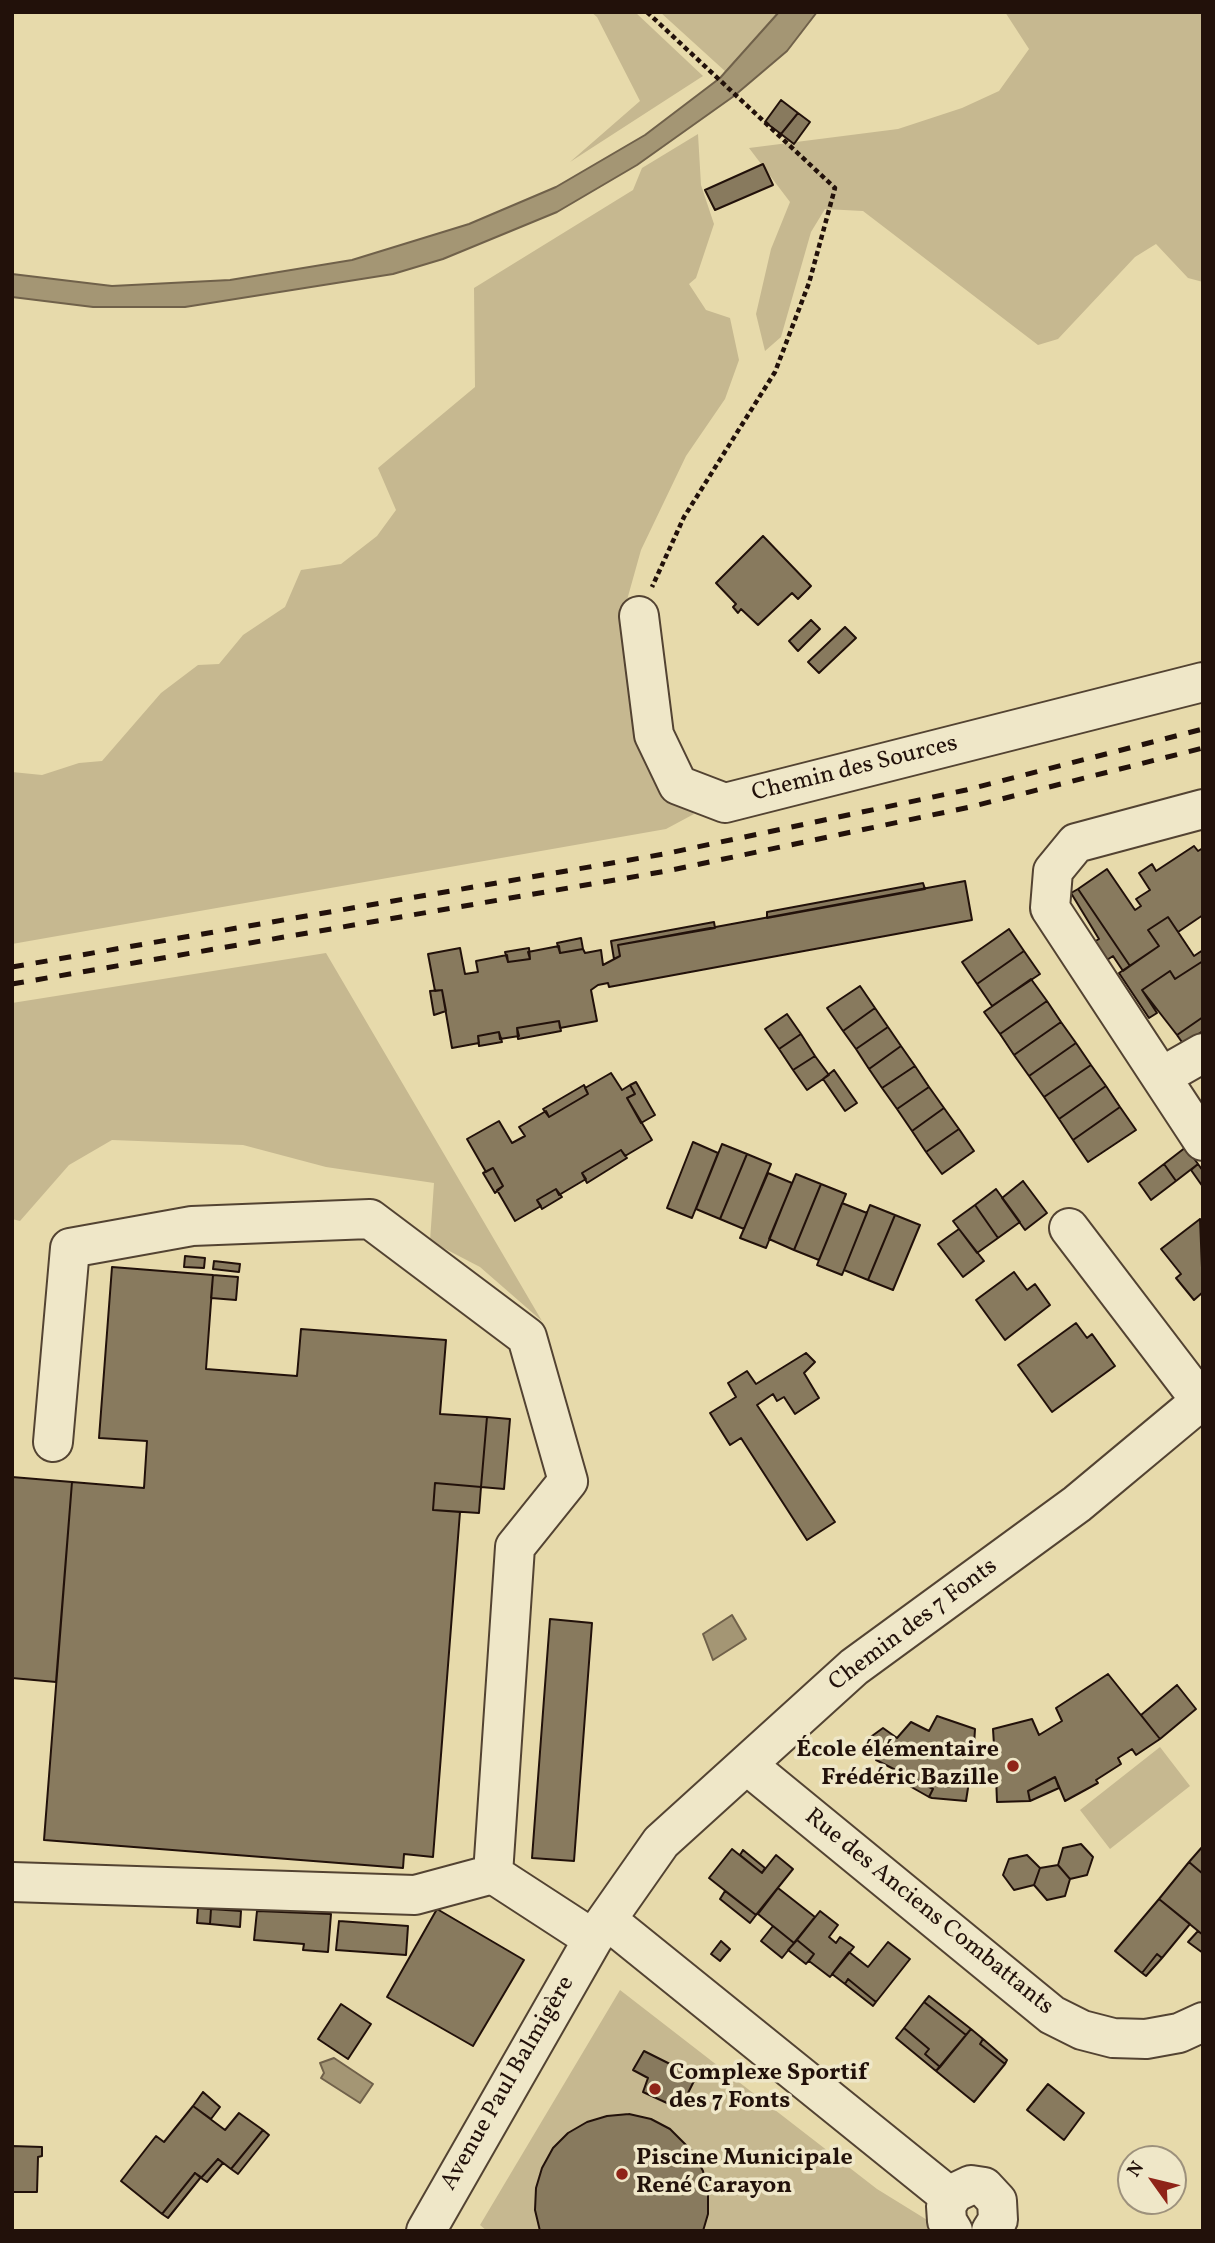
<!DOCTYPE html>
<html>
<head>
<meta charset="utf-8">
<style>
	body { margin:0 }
	#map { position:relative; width:1215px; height:2243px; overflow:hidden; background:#e7daab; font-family:Vollkorn,serif }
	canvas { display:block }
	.frame { position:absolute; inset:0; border:14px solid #22110a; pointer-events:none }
	.north { position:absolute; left:1117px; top:2145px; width:70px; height:70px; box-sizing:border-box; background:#efe7c8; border:2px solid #9d917c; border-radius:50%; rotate:304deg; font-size:19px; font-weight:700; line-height:28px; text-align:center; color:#22110a }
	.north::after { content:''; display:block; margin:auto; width:24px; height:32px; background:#8f2418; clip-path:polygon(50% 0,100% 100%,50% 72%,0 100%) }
</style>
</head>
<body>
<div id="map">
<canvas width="1215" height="2243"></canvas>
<div class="frame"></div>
<div class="north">N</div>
</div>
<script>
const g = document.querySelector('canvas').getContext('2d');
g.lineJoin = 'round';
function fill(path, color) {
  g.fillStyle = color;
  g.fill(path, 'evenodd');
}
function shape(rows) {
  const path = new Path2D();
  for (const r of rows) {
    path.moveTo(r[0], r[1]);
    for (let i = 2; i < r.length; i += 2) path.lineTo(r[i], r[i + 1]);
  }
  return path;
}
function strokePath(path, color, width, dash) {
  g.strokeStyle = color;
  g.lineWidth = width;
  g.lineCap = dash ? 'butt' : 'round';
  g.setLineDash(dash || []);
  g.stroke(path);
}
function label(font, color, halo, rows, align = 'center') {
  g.font = font + ' Vollkorn,serif';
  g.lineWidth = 7;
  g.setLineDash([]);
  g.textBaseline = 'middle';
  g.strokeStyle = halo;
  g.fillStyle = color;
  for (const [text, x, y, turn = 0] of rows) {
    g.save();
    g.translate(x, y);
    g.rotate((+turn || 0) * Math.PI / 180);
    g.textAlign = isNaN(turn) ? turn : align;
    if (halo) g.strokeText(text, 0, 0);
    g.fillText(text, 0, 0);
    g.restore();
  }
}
fill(shape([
	[591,12,635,12,703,76,570,162,640,101,597,17],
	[660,12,779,12,726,72],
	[1005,12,1203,12,1203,282,1188,278,1156,244,1135,257,1058,339,1038,345,863,211,825,209,811,232,781,337,765,351,756,314,771,249,790,202,749,148,898,129,962,108,999,91,1029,49],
	[698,134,701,185,714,224,696,278,689,284,706,310,730,318,739,360,725,399,686,456,641,550,627,600,625,652,656,775,694,814,666,829,12,944,12,772,42,775,79,763,102,761,161,693,198,665,219,664,243,635,285,607,301,570,341,564,377,536,396,510,378,468,475,387,474,288,633,190,642,168],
	[326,953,542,1321,480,1267,430,1241,434,1183,326,1167,243,1145,112,1140,69,1165,20,1221,12,1219,12,1003],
	[1160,1747,1190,1786,1110,1849,1080,1810],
	[620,1990,877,2189,945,2231,487,2231,480,2225]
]), '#c6b890');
const water = shape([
	[779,12,817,12,787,51,734,96,637,165,557,212,443,259,393,274,185,307,93,307,12,297,12,274,112,286,230,280,352,260,469,224,556,187,645,135,720,78,779,12],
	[732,1615,746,1639,713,1660,703,1634,732,1615],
	[334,2058,373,2084,360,2103,321,2078,324,2073,320,2063,334,2058]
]);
fill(water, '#a49674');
strokePath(water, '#70614a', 2);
const building = shape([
	[781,100,798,113,781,134,765,122,781,100],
	[798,113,810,122,794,144,781,134,798,113],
	[763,164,773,185,715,210,705,190,763,164],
	[763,536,811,586,798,599,792,593,758,625,741,609,738,613,733,607,736,604,716,583,763,536],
	[811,620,820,629,798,651,789,641,811,620],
	[845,627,856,638,819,673,808,662,845,627],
	[1194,846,1198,851,1203,848,1203,915,1178,932,1168,917,1148,930,1159,946,1130,966,1078,889,1107,869,1135,910,1141,906,1136,899,1150,890,1139,873,1152,864,1156,871,1194,846],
	[965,881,972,920,609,987,608,983,598,985,591,990,597,1021,560,1028,559,1021,517,1028,519,1036,500,1039,499,1032,478,1036,479,1043,452,1048,442,990,435,991,428,954,460,948,465,974,478,972,476,961,507,955,508,962,530,959,528,952,559,946,560,953,583,949,585,953,601,950,603,965,620,956,618,945,965,881],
	[923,883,925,889,767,918,767,912,923,883],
	[1078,889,1130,966,1123,971,1113,956,1104,962,1092,943,1099,939,1071,893,1078,889],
	[1168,917,1194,956,1203,950,1203,961,1175,979,1170,971,1142,990,1157,1013,1149,1018,1119,973,1159,946,1148,930,1168,917],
	[714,922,715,928,618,945,620,956,614,959,611,941,714,922],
	[1009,929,1024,951,977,984,962,962,1009,929],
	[581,938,583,949,560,953,557,943,581,938],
	[529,948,530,959,508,962,505,952,529,948],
	[1024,951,1040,974,992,1006,977,984,1024,951],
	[1203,961,1203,1017,1177,1035,1142,990,1170,971,1175,979,1203,961],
	[1031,979,1047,1001,1000,1034,984,1012,1031,979],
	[860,986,875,1008,843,1031,827,1008,860,986],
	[442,990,446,1011,434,1015,430,991,442,990],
	[1047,1001,1061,1022,1014,1055,1000,1034,1047,1001],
	[875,1008,888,1027,856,1049,843,1031,875,1008],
	[787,1014,801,1034,779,1049,765,1029,787,1014],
	[1203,1017,1203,1031,1197,1035,1200,1039,1186,1048,1177,1035,1203,1017],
	[559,1021,561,1031,518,1039,517,1028,559,1021],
	[1061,1022,1076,1043,1029,1076,1014,1055,1061,1022],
	[888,1027,901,1046,869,1069,856,1049,888,1027],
	[499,1032,502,1042,479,1046,478,1036,499,1032],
	[801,1034,815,1056,793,1070,779,1049,801,1034],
	[1076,1043,1091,1065,1044,1097,1029,1076,1076,1043],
	[901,1046,915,1066,882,1088,869,1069,901,1046],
	[815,1056,829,1075,807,1090,793,1070,815,1056],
	[1091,1065,1106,1086,1059,1119,1044,1097,1091,1065],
	[915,1066,929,1087,897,1109,882,1088,915,1066],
	[834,1070,857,1103,845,1111,823,1079,834,1070],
	[611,1073,622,1090,630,1085,635,1094,627,1098,652,1140,625,1156,621,1150,582,1173,586,1179,559,1195,556,1189,537,1200,541,1206,515,1221,497,1190,503,1186,493,1168,486,1172,467,1139,499,1121,512,1143,525,1136,519,1127,546,1111,549,1117,588,1094,585,1088,611,1073],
	[636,1082,655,1115,641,1123,627,1098,635,1094,630,1085,636,1082],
	[584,1085,588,1094,549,1117,543,1109,584,1085],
	[1106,1086,1120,1107,1073,1140,1059,1119,1106,1086],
	[929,1087,944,1108,912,1131,897,1109,929,1087],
	[1120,1107,1136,1130,1088,1162,1073,1140,1120,1107],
	[944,1108,959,1129,926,1152,912,1131,944,1108],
	[959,1129,974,1151,942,1174,926,1152,959,1129],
	[693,1142,718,1153,692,1218,667,1208,693,1142],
	[722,1144,747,1154,720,1219,696,1209,722,1144],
	[1186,1147,1198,1164,1176,1181,1164,1164,1186,1147],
	[621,1150,627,1158,587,1183,582,1173,621,1150],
	[747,1154,771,1164,744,1229,720,1219,747,1154],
	[1164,1164,1176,1181,1151,1200,1139,1183,1164,1164],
	[1198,1164,1203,1171,1203,1187,1191,1170,1198,1164],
	[493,1168,503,1186,495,1193,483,1173,493,1168],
	[768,1173,792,1183,766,1248,740,1238,768,1173],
	[796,1174,821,1184,794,1250,769,1239,796,1174],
	[1023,1181,1047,1213,1025,1230,1002,1198,1023,1181],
	[821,1184,846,1194,819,1260,794,1250,821,1184],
	[556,1189,562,1197,542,1209,537,1200,556,1189],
	[996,1189,1020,1222,998,1238,975,1205,996,1189],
	[842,1203,867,1213,842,1275,817,1265,842,1203],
	[870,1205,895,1215,868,1280,844,1270,870,1205],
	[975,1205,998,1238,977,1253,953,1221,975,1205],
	[895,1215,920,1225,893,1290,868,1280,895,1215],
	[1200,1219,1203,1292,1194,1300,1176,1278,1181,1274,1161,1249,1200,1219],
	[959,1229,984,1261,963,1277,938,1244,959,1229],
	[185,1256,205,1258,204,1268,184,1267,185,1256],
	[214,1261,240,1264,239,1272,213,1269,214,1261],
	[112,1267,213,1275,206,1369,297,1376,301,1329,446,1340,440,1414,487,1417,481,1487,435,1483,433,1510,460,1512,433,1857,404,1854,403,1868,44,1840,72,1482,144,1488,147,1441,99,1438,112,1267],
	[1014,1272,1027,1290,1035,1284,1050,1305,1005,1340,976,1300,1014,1272],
	[213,1275,238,1277,236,1300,211,1298,213,1275],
	[1076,1323,1087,1338,1092,1334,1115,1366,1052,1412,1018,1365,1076,1323],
	[806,1353,815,1362,804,1373,819,1398,795,1414,784,1397,777,1401,773,1394,757,1405,835,1522,807,1540,741,1438,730,1445,710,1413,736,1397,728,1383,747,1371,756,1384,806,1353],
	[487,1417,510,1419,504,1489,481,1487,487,1417],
	[12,1477,72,1482,56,1682,12,1678,12,1477],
	[435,1483,481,1487,479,1513,433,1510,435,1483],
	[550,1619,592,1623,574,1861,532,1858,550,1619],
	[1108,1674,1160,1739,1136,1755,1132,1749,1118,1758,1121,1764,1096,1780,1098,1783,1065,1801,1055,1777,1028,1791,1030,1801,997,1802,996,1776,970,1775,966,1801,932,1798,929,1797,933,1789,876,1760,879,1755,865,1741,883,1728,897,1738,911,1722,929,1731,937,1716,975,1729,974,1745,994,1745,993,1729,1032,1719,1039,1735,1062,1721,1056,1708,1108,1674],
	[1177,1685,1196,1709,1160,1739,1141,1715,1177,1685],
	[910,1776,933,1789,929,1797,906,1784,910,1776],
	[1055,1777,1059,1788,1030,1801,1028,1791,1055,1777],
	[1081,1844,1093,1857,1087,1875,1070,1879,1058,1865,1063,1848,1081,1844],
	[1203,1846,1203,1874,1189,1862,1203,1846],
	[732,1849,762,1873,776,1855,793,1869,756,1915,709,1878,732,1849],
	[743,1850,765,1868,762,1873,740,1855,743,1850],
	[1027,1855,1040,1868,1034,1885,1014,1890,1003,1875,1009,1859,1027,1855],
	[1189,1862,1203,1874,1203,1935,1159,1899,1189,1862],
	[1058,1865,1070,1879,1065,1896,1047,1900,1034,1885,1040,1868,1058,1865],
	[778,1888,815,1917,794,1943,758,1914,778,1888],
	[725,1891,756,1915,750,1923,720,1899,725,1891],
	[1159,1899,1190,1924,1162,1958,1157,1954,1142,1973,1115,1951,1159,1899],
	[198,1908,211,1909,210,1924,197,1923,198,1908],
	[211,1909,241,1911,240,1927,210,1924,211,1909],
	[437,1909,524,1960,473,2046,387,1997,437,1909],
	[257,1911,331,1914,328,1952,303,1950,304,1944,254,1940,257,1911],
	[820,1911,838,1925,829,1937,836,1943,840,1937,854,1947,830,1977,809,1961,814,1954,797,1940,820,1911],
	[339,1921,408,1926,406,1955,336,1950,339,1921],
	[773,1926,794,1943,782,1958,761,1941,773,1926],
	[1198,1931,1203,1935,1203,1953,1188,1942,1198,1931],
	[797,1940,814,1954,806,1964,788,1950,797,1940],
	[721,1941,730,1949,720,1961,711,1954,721,1941],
	[888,1942,910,1959,876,2002,848,1979,845,1984,832,1974,849,1952,868,1967,888,1942],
	[1157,1954,1162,1958,1146,1976,1142,1973,1157,1954],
	[848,1979,876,2002,873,2006,845,1984,848,1979],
	[929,1996,971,2029,966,2035,924,2002,929,1996],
	[924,2002,966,2035,940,2067,925,2054,929,2049,904,2028,924,2002],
	[341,2004,371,2024,348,2059,318,2039,341,2004],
	[904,2028,929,2049,925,2054,940,2067,936,2071,896,2038,904,2028],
	[971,2029,983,2039,980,2044,1005,2064,974,2102,936,2071,971,2029],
	[983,2039,1007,2060,1005,2064,980,2044,983,2039],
	[644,2051,696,2077,680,2109,643,2092,648,2078,633,2070,644,2051],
	[1048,2084,1084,2113,1064,2140,1027,2110,1048,2084],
	[203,2092,220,2107,211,2119,193,2106,203,2092],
	[193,2106,225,2130,239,2113,263,2130,231,2169,218,2159,201,2178,195,2173,162,2214,121,2181,156,2136,164,2142,193,2106],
	[629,2114,651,2119,670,2129,693,2152,703,2171,708,2192,708,2214,703,2231,540,2231,535,2210,536,2188,542,2168,553,2148,568,2133,587,2122,607,2116,629,2114],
	[263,2130,269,2135,238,2174,231,2169,263,2130],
	[12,2146,42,2147,42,2156,38,2157,37,2192,12,2192,12,2146],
	[218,2159,223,2163,207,2182,201,2178,218,2159],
	[195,2173,201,2177,168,2218,162,2214,195,2173]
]);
fill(building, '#887a5e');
strokePath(building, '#22110a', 2);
const minor = shape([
	[639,616,654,735,678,785,725,803,1203,682],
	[1203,809,1076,843,1053,871,1050,908,1203,1141],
	[1161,1077,1203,1053],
	[1069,1228,1201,1401],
	[53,1442,70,1248,192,1226,370,1219,527,1337,568,1481,515,1547,493,1874,593,1939],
	[747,1765,1052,2015,1082,2030,1113,2038,1146,2039,1179,2033,1203,2022],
	[12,1882,415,1895,493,1874],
	[607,1920,950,2197],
	[426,2231,593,1939,661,1842,854,1667,1077,1504,1203,1399],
	[953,2231,947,2221,946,2206,954,2193,971,2185,984,2187,997,2201,998,2220,991,2231]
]);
strokePath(minor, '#534332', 42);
strokePath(shape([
	[647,12,835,188,809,283,775,372,684,517,652,587]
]), '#22110a', 4.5, [5, 3.5]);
strokePath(minor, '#efe7c8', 38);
strokePath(shape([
	[12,967,664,854,966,790,1203,729],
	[12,984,667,871,970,807,1203,748]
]), '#22110a', 5, [12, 12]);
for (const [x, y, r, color] of [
	[1013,1766,7,"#8f2418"],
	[655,2089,7,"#8f2418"],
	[622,2174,7,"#8f2418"]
]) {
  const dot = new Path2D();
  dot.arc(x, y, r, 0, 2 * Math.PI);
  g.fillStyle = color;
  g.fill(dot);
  strokePath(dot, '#efe7c8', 2.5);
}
label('24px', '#22110a', '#efe7c8', [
	["Chemin des Sources",855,770,-14],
	["Chemin des 7 Fonts",914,1626,-37],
	["Rue des Anciens Combattants",928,1913,39],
	["Avenue Paul Balmigère",509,2084,-60]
]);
label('bold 24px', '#22110a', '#efe7c8', [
	["École élémentaire",999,1752,"right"],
	["Frédéric Bazille",999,1780,"right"],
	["Complexe Sportif",669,2075],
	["des 7 Fonts",669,2103],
	["Piscine Municipale",636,2160],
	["René Carayon",636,2188]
], 'left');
</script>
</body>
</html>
